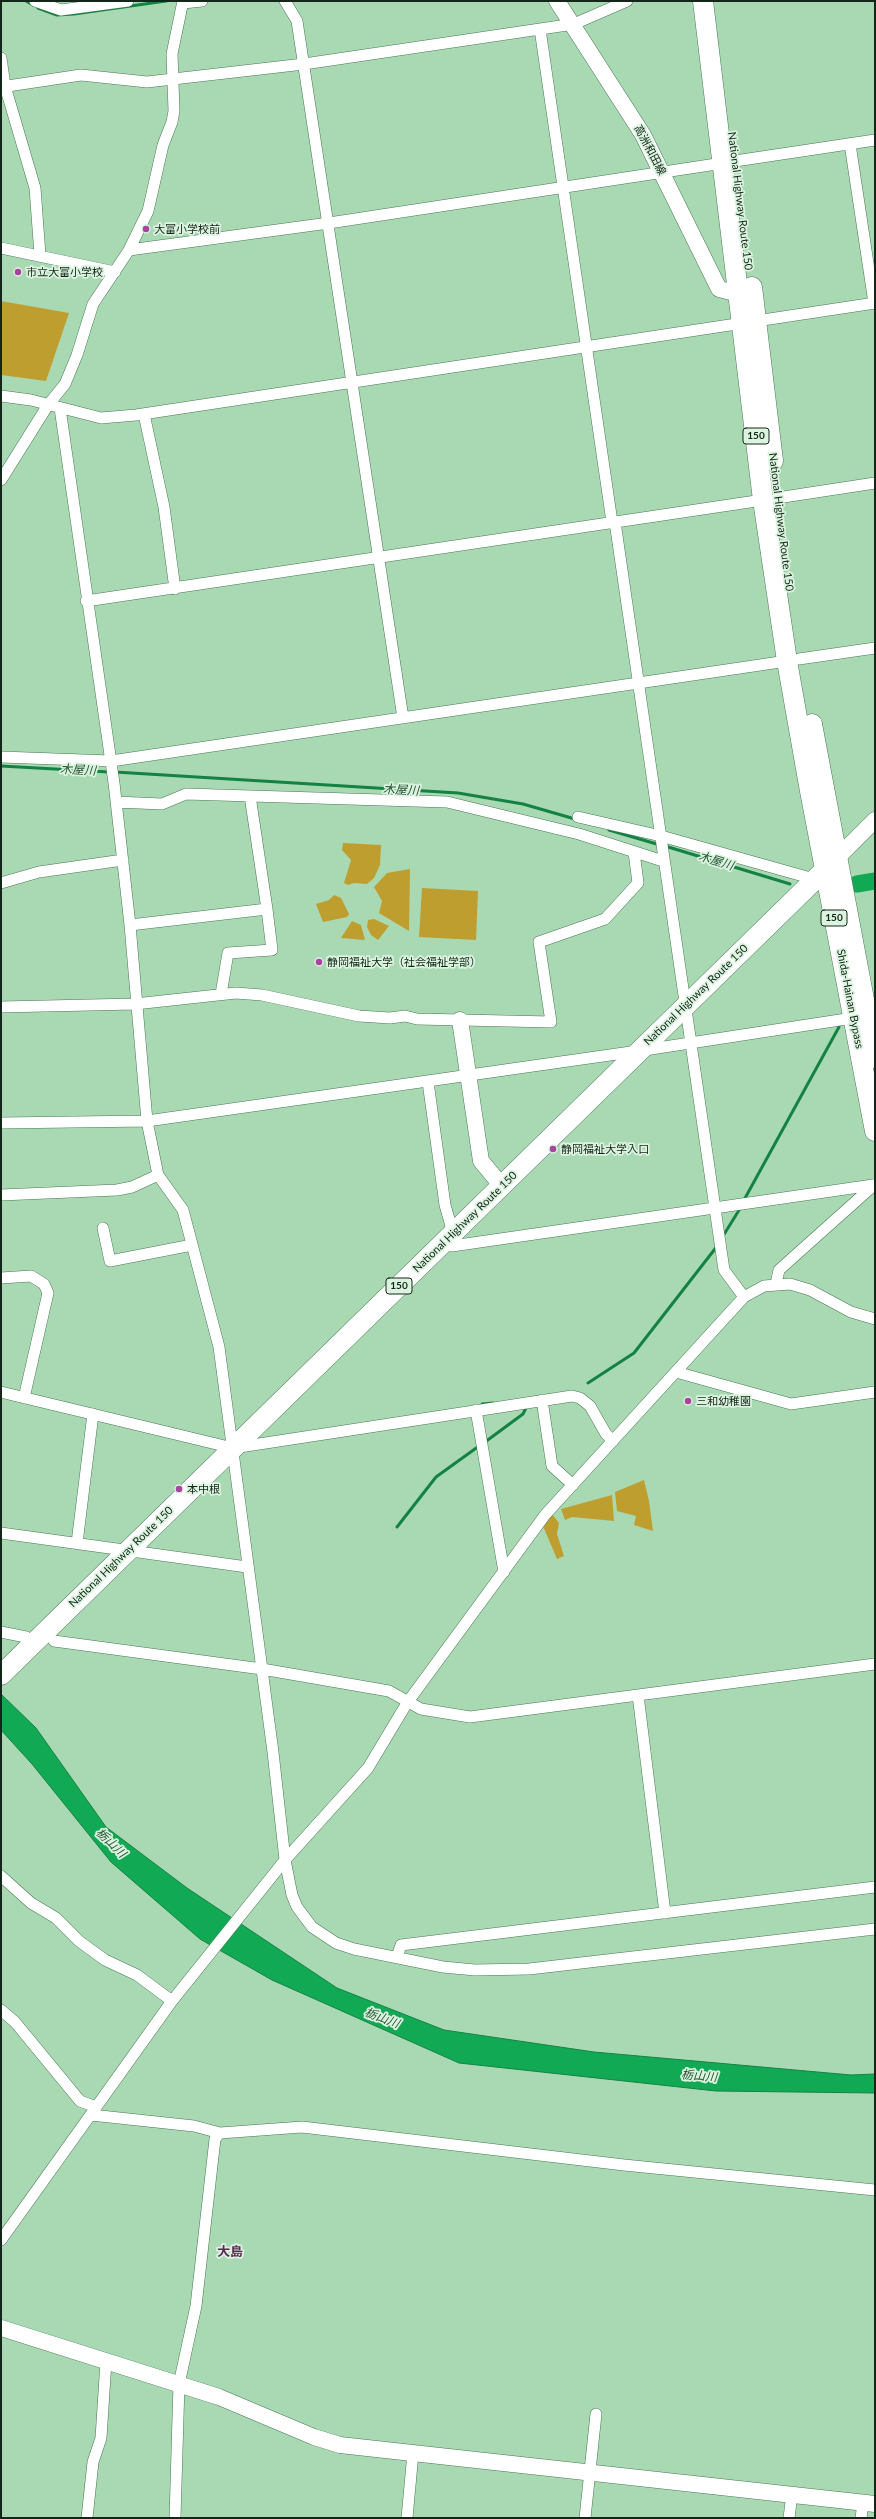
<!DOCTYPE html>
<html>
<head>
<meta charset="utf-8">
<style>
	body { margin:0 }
	#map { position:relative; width:876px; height:2519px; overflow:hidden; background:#a9d9b3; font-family:Lato,sans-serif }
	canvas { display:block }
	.frame { position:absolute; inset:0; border:2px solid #142619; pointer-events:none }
</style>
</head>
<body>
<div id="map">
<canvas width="876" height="2519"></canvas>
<div class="frame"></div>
</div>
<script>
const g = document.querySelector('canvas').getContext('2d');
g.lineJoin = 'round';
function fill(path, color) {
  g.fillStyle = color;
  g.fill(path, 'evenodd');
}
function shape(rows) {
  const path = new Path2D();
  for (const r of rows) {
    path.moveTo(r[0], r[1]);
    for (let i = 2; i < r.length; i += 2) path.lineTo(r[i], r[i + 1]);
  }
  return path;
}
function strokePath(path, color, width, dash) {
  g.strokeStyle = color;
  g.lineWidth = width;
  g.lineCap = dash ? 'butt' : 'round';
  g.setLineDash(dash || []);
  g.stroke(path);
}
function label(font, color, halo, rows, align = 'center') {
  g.font = font + ' Lato,"Noto Sans JP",sans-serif';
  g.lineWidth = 3.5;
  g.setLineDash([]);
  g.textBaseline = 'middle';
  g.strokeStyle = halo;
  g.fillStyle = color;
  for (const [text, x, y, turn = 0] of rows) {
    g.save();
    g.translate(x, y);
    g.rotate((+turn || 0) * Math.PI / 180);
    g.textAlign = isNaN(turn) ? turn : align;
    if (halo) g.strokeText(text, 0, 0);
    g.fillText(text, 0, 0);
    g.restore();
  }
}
fill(shape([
	[1,301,69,313,46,381,1,375],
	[343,843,381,845,380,865,374,878,367,884,354,883,348,885,344,883,351,860,342,850],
	[410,869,409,931,379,913,382,901,374,887,387,873],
	[422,888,478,891,476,940,419,937],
	[334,895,341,898,349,914,347,917,323,922,316,904,329,900],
	[374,919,389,926,378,940,371,935,367,927,368,920],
	[352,921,361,925,365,940,341,938],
	[644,1480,649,1501,653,1531,634,1525,636,1516,617,1511,615,1492],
	[612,1495,614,1521,572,1517,565,1520,561,1509],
	[552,1514,559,1523,557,1534,564,1556,557,1559,543,1526]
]), '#bf9e30');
const water = shape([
	[1,1694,36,1728,106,1827,187,1888,337,1988,444,2030,594,2052,851,2075,875,2074,875,2093,716,2091,459,2063,272,1980,200,1939,111,1862,32,1764,1,1730,1,1694]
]);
fill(water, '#12a955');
strokePath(water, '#138243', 1);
strokePath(shape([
	[26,1,33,5],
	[38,8,57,15,74,14,166,1],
	[1,766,109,772],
	[115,772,458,793,523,804,575,819],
	[609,830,660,845],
	[665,846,790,884],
	[744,1200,839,1027],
	[723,1236,741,1207],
	[588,1383,634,1353,718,1245],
	[482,1404,493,1403],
	[485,1442,523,1414,527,1406],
	[397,1527,436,1477,479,1446]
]), '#138243', 3);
strokePath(shape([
	[857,884,875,881]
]), '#12a955', 17);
const street = shape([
	[35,1,61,10,128,1],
	[285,1,297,21,403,718],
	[183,3,202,1],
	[540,29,612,522],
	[1,58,5,86,35,188,40,255],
	[1,87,81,75,147,82,304,64,574,24,627,1],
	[850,144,874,303],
	[735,161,875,140],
	[1,248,115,272],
	[129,250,329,223,723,163],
	[1,396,31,400,101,418,136,415,875,303],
	[60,408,114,783,130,925,147,1121,158,1175,183,1210,219,1347,273,1752,285,1860,292,1895,297,1907,312,1927,336,1943,354,1949,443,1967,475,1970,529,1969,875,1929],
	[144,414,164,507,175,589],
	[1,480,48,405,65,384,77,355,93,304,129,250,148,211,163,145,172,122,174,111,172,54,183,1],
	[777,498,875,483],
	[615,522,724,1270,744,1297],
	[86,601,763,500],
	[799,659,875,648],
	[1,757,111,761,787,661],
	[116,802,162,804,186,794,447,802,579,834,663,861],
	[578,817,661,836,814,879],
	[1,883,39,872,123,860],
	[130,925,267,909],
	[221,994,228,953,272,950,267,909,250,796],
	[1,1007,135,1004,236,993,262,995,359,1016,390,1018,405,1016,417,1019,551,1022,539,942,605,919,638,883,634,852],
	[428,1082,445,1205,453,1233],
	[1,1123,147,1121,638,1051,853,1018],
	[1,1195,117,1190,132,1187,158,1175],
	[103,1228,110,1261,192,1245],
	[446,1240,452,1246,873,1185],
	[1,1278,31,1276,44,1284,48,1293,24,1398],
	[776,1284,779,1270,874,1185],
	[676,1372,791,1404,875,1392],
	[1,1392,233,1448,572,1396,580,1398,590,1406,606,1434,613,1441],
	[542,1400,552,1466,573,1485],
	[476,1410,504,1572],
	[1,1533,247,1567],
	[77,1543,93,1414],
	[1,1632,26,1637],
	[54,1641,262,1669,389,1691,421,1709,470,1717,875,1664],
	[638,1695,665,1913],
	[1,1876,31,1903,56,1918,79,1941,105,1960,137,1975,172,2001],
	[397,1957,401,1945,875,1887],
	[1,2010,15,2022,80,2101,96,2107],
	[91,2115,194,2126,220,2133,302,2127,624,2165,875,2190],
	[1,2240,172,2001,285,1860,368,1768,407,1703,545,1515,744,1297,764,1286,790,1284,810,1290,851,1312,875,1319],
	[87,2518,93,2462,101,2438,106,2361],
	[175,2518,179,2384,196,2306,215,2139,220,2133],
	[407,2518,413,2453],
	[585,2518,596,2414],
	[789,2518,792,2494],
	[861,2518,863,2503]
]);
const secondary = shape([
	[557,1,643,135,719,289,739,294],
	[838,857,875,820],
	[460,1020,481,1161,502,1186],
	[1,2328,219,2397,314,2437,340,2445,875,2504]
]);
const highway = shape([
	[703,1,763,500,787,661,810,791,875,1131],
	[752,287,773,461],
	[812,724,875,1058],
	[1,1675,838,857]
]);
strokePath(street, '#4a7756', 12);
strokePath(secondary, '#4a7756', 17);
strokePath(highway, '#4a7756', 21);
strokePath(street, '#fff', 11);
strokePath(secondary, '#fff', 16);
strokePath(highway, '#fff', 20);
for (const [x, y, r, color] of [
	[146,229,4,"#ab41a1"],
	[18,272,4,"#ab41a1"],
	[319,962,4,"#ab41a1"],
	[553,1149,4,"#ab41a1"],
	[688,1401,4,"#ab41a1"],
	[179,1489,4,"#ab41a1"]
]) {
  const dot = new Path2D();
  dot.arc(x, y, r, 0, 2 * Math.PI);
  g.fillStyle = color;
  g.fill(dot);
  strokePath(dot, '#dbf3df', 1.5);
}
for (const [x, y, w] of [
	[756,436,26],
	[834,918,26],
	[399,1286,26]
]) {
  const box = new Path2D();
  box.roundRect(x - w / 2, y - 8, w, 16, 3);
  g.fillStyle = '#dbf3df';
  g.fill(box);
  strokePath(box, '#142619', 1);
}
label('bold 10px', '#142619', null, [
	["150",756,436],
	["150",834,918],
	["150",399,1286]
]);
label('11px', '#142619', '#dbf3df', [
	["高洲和田線",650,150,62],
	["National Highway Route 150",740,201,83],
	["National Highway Route 150",781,522,83],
	["National Highway Route 150",696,995,-44],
	["Shida-Hainan Bypass",850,999,79],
	["National Highway Route 150",465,1222,-44],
	["National Highway Route 150",121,1557,-44]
]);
label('11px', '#142619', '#dbf3df', [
	["大富小学校前",154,229],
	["市立大富小学校",26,272],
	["静岡福祉大学（社会福祉学部）",327,962],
	["静岡福祉大学入口",561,1149],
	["三和幼稚園",696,1401],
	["本中根",187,1489]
], 'left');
label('italic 12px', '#245533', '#dbf3df', [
	["木屋川",78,770,3],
	["木屋川",401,790,3],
	["木屋川",716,861,17],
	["栃山川",111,1843,44],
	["栃山川",382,2018,21],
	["栃山川",699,2076,5]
]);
label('bold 13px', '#5c2857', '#dbf3df', [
	["大島",230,2252]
]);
</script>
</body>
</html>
